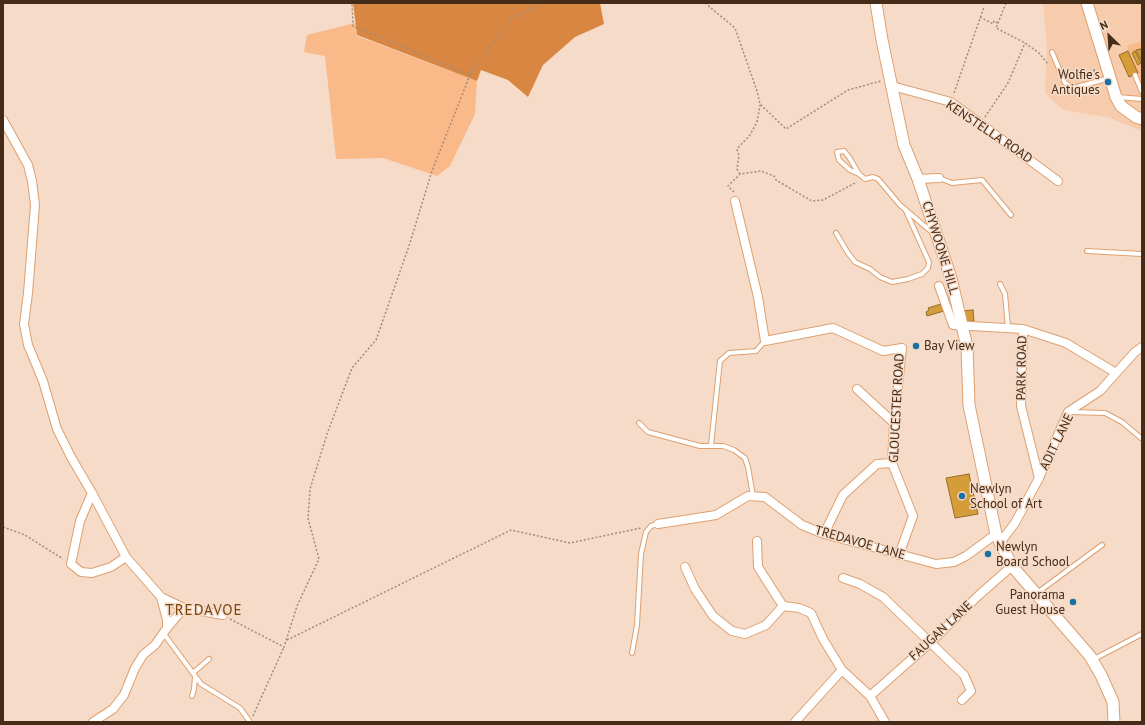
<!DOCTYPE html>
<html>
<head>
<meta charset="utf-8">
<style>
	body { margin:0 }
	#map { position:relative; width:1145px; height:725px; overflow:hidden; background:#f5dbc8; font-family:"PT Sans",sans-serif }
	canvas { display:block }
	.frame { position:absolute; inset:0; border:4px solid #452c18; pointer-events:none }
	.north { position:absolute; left:1089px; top:16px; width:40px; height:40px; -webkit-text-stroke:3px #f5dbc8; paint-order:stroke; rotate:335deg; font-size:11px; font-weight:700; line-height:16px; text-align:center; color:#452c18 }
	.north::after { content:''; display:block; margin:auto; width:14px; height:18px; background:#452c18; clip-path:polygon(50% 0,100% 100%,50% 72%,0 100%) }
</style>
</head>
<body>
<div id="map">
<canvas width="1145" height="725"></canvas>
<div class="frame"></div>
<div class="north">N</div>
</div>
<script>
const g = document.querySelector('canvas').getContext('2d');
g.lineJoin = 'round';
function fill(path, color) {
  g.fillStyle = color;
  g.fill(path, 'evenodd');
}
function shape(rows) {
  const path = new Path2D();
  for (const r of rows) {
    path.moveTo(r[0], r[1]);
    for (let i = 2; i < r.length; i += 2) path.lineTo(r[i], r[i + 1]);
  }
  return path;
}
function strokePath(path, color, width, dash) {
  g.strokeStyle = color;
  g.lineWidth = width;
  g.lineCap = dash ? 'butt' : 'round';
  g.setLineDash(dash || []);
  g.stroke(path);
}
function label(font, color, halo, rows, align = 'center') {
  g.font = font + ' "PT Sans",sans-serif';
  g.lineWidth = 3;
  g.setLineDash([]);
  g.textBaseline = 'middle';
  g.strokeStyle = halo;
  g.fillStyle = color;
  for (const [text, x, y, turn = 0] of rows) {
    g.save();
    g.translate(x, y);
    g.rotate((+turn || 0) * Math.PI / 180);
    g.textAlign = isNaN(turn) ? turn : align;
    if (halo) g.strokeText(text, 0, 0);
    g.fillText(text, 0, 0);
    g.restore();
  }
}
fill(shape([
	[1043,3,1142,3,1142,131,1110,118,1063,110,1045,93,1047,49]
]), '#f7ccac');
fill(shape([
	[355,23,357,36,477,81,475,114,450,166,437,176,383,158,336,159,325,56,304,52,307,35],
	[1142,41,1142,81,1127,46]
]), '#fab988');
fill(shape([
	[353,3,600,3,604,24,575,37,543,65,528,97,508,80,481,70,477,81,357,35]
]), '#d88641');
const building = shape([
	[1140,49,1142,52,1142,62,1136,50,1140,49],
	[1128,51,1138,73,1129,77,1119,55,1128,51],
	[1135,51,1141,63,1138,65,1132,53,1135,51],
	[941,304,944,311,927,316,926,312,929,310,928,308,941,304],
	[973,310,974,321,963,322,961,311,973,310],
	[969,474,978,514,955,518,946,478,969,474]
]);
fill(building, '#d59d39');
strokePath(building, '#936c27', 1);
const lane = shape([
	[1052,52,1065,83,1073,88,1110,78],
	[1135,75,1142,92],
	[1117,97,1142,99],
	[859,174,850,170,839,160,837,152,844,151,849,157,859,174,865,179,873,177,878,179,900,205,933,233],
	[939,178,952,183,982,180,1011,215],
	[836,233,848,253,855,262,870,269,880,277,892,282,908,279,922,274,928,268,929,262,906,211],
	[1087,251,1142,254],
	[1000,284,1005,294,1008,328],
	[1071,412,1105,413,1122,422,1141,438],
	[639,423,648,432,700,446,723,446,734,450,745,458,748,467,753,496],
	[711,445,720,361,729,353,756,351,765,341],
	[1037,593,1102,545],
	[164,634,201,684,240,708,250,722],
	[632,653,637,625,641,554,646,532,651,526,658,524],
	[1094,659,1142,634],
	[193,673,209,659],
	[192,696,194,689,195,677]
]);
const street = shape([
	[892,86,951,102,1058,181],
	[3,120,28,165,32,181,35,205,28,293,24,324,28,345,43,381,57,429,71,457,92,493,126,557,161,597,184,608,223,615],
	[918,179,939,178],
	[735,201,758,297,765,341,833,328,883,351,902,348,894,423,892,463,913,516,899,555],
	[939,286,953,325,1023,329,1066,343,1116,373],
	[1023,329,1021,406,1039,478],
	[857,389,894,423],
	[92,493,80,521,71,564,81,572,92,573,111,567,126,557],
	[658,524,716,515,748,496,765,497,802,525,824,534,936,564,954,562,966,556,996,534],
	[824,534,843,495,877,464,892,463],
	[757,541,758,567,783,606,799,608,811,613,823,639,842,670,870,696,885,722],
	[999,544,1015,523,1039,478,1068,412,1100,391,1135,352,1142,347],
	[685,567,695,589,713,616,732,631,745,634,766,625,783,606],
	[843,578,860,584,883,597,964,675,971,691,962,700],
	[167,628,184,608],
	[870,696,931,642,979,595,1012,566],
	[93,722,113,709,124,695,135,668,143,655,155,645,167,628,167,620,161,597],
	[795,722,842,670]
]);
const secondary = shape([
	[876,3,882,40,904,145,918,179,951,278,967,347,969,405,996,534,1012,566,1090,656,1101,675,1113,702,1114,722],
	[1087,3,1116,97,1121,106,1136,117,1142,119]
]);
strokePath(lane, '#dea06f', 6);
strokePath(street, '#dea06f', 10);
strokePath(secondary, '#dea06f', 13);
strokePath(shape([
	[705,3,735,28,757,91,760,104,786,129,848,90,881,81],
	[1006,3,996,28,1025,43,1039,53,1048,64],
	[980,17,993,24,994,21,998,23],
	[470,75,483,55,512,18,543,3],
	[954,93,984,7],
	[985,117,1008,83,1025,43],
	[740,174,737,169,739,156,737,149,750,135,757,122,760,105],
	[734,192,728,186,740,174,761,171,774,176,776,180,812,201,823,200,857,182],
	[3,527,25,535,63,559],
	[230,619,284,647,297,606,319,559,308,518,310,489,327,434,352,368,376,340,409,246,432,171,470,75,353,26,352,3],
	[287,640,511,530,570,543,641,528],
	[253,716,284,647]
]), '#a48b77', 1.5, [2, 2]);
strokePath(lane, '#fff', 4);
strokePath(street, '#fff', 8);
strokePath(secondary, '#fff', 11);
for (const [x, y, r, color] of [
	[1108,82,4,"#1871a0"],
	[916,346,4,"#1871a0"],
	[962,496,4,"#1871a0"],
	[988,554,4,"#1871a0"],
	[1073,602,4,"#1871a0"]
]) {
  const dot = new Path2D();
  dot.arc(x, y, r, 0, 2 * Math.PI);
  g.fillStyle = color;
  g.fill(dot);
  strokePath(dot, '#f5dbc8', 1.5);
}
label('13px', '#452c18', '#f5dbc8', [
	["Wolfie's",1100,75,"right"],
	["Antiques",1100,90,"right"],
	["Bay View",924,346],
	["Newlyn",970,489],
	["School of Art",970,504],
	["Newlyn",996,547],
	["Board School",996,562],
	["Panorama",1065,595,"right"],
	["Guest House",1065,610,"right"]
], 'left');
label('13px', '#452c18', '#f5dbc8', [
	["KENSTELLA ROAD",989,132,34],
	["CHYWOONE HILL",940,248,73],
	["PARK ROAD",1022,368,-89],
	["GLOUCESTER ROAD",897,408,-87],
	["ADIT LANE",1057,442,-64],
	["TREDAVOE LANE",860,543,16],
	["FAUGAN LANE",941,631,-43]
]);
g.letterSpacing = '1px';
label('15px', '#7b440f', '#f5dbc8', [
	["TREDAVOE",204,611]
]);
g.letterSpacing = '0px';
</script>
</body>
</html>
